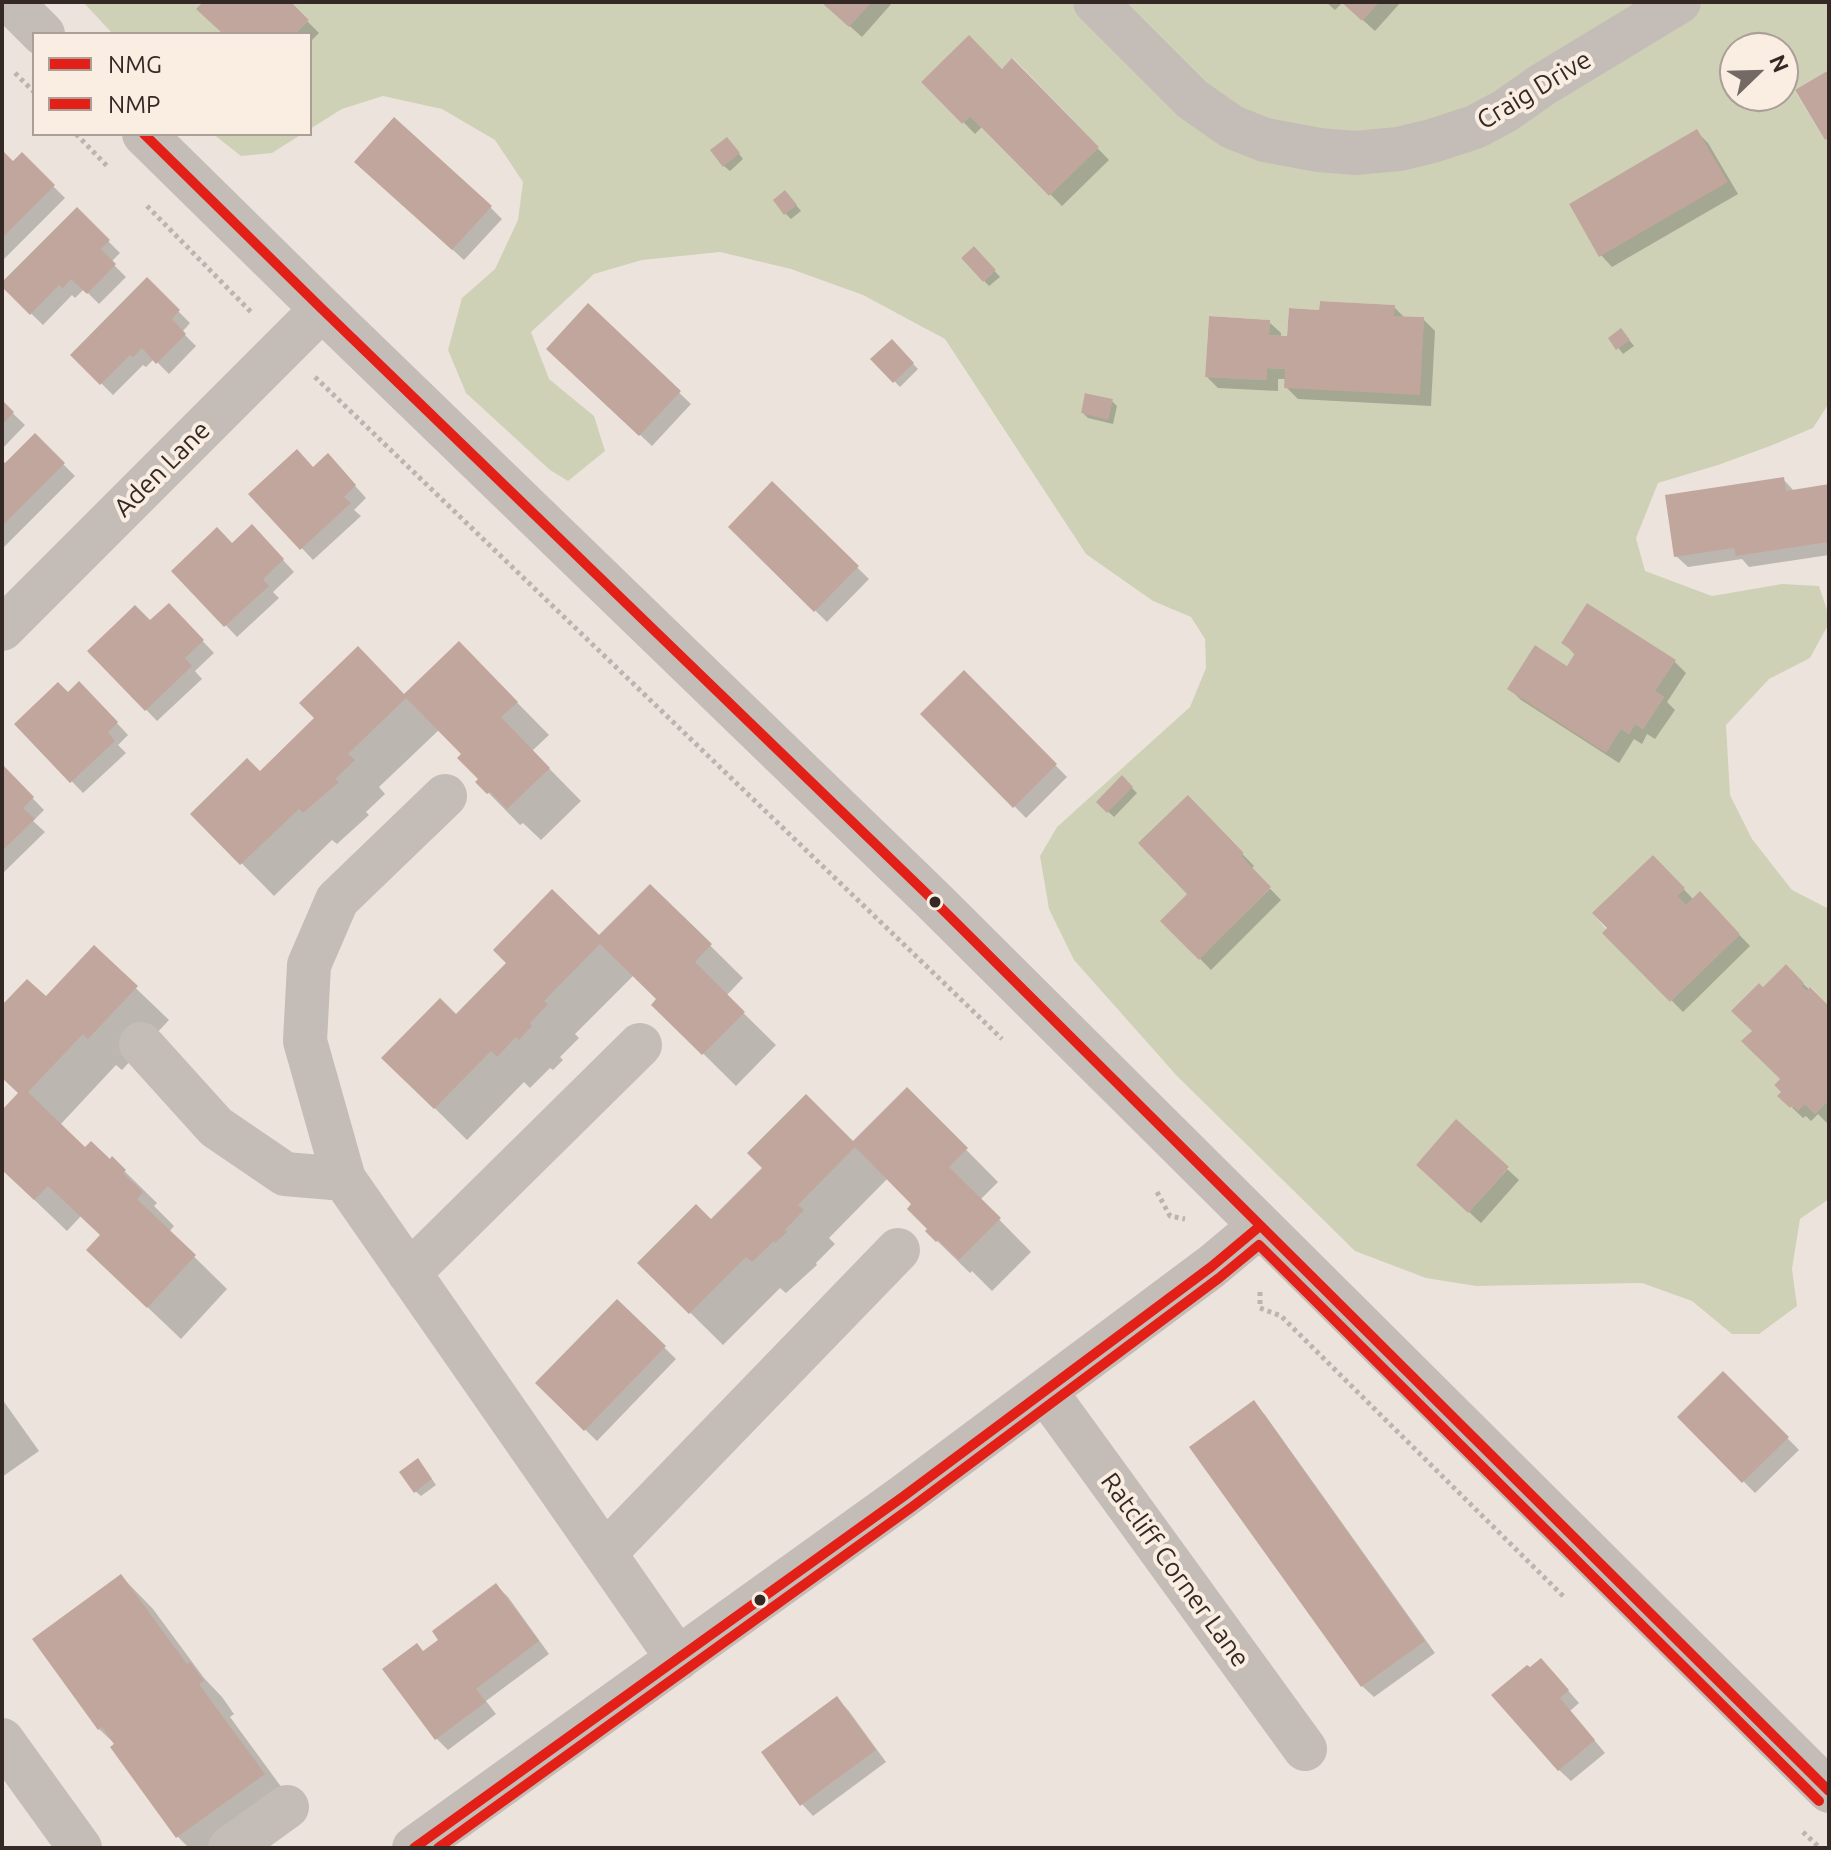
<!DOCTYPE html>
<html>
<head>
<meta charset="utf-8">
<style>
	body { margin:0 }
	#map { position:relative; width:1831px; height:1850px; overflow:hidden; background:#ece4dc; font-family:Ubuntu,sans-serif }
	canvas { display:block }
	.frame { position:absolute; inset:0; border:4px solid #342925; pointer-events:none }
	.legend { position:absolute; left:32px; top:32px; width:280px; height:104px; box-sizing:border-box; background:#faeee3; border:2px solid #ab9f97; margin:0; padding:10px 14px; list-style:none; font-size:24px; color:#342925 }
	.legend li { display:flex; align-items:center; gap:16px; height:40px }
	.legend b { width:40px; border:2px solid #ab9f97 }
	.north { position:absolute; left:1719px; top:32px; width:80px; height:80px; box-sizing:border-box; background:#faeee3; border:2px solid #ab9f97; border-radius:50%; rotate:67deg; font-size:22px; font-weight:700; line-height:32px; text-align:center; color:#342925 }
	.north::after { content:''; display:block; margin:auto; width:28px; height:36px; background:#746a65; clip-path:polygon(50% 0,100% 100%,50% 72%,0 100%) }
</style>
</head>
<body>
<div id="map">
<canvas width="1831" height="1850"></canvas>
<div class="frame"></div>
<ul class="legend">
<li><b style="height:10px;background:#e32017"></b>NMG</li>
<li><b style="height:10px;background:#e32017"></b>NMP</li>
</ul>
<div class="north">N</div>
</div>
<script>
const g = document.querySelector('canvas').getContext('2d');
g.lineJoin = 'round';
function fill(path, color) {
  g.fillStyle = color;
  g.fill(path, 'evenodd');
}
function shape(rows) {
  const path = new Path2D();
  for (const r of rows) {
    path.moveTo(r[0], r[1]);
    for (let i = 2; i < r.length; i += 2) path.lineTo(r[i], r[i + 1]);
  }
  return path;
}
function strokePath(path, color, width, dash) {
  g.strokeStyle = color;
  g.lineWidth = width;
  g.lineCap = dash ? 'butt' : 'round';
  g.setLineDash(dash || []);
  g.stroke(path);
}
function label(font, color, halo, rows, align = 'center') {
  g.font = font + ' Ubuntu,sans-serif';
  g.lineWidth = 8;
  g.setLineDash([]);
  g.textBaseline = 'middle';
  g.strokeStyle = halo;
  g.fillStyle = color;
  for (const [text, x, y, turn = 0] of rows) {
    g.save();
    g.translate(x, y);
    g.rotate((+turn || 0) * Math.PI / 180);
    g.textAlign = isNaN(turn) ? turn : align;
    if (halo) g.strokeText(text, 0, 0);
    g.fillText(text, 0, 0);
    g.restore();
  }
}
fill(shape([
	[83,2,203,2,197,9,223,34,113,34],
	[291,2,1341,2,1362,21,1379,2,1829,2,1829,70,1795,91,1825,140,1829,138,1829,403,1813,428,1770,446,1718,465,1658,483,1636,538,1645,571,1712,596,1782,584,1819,586,1829,616,1829,623,1810,658,1769,679,1726,725,1730,795,1752,839,1792,890,1829,909,1829,1006,1811,987,1807,991,1801,986,1804,983,1786,964,1763,987,1759,983,1732,1011,1752,1031,1742,1041,1780,1079,1774,1085,1781,1092,1778,1096,1790,1108,1805,1104,1815,1114,1829,1100,1829,1199,1800,1219,1792,1269,1797,1306,1759,1334,1732,1334,1692,1301,1642,1283,1476,1286,1426,1278,1355,1251,1177,1076,1074,960,1049,909,1040,856,1057,827,1190,707,1206,668,1205,639,1191,617,1153,601,1086,554,945,339,863,295,791,269,720,252,642,260,594,274,531,332,549,379,594,416,605,451,568,481,550,470,466,393,448,350,462,298,495,269,518,220,523,182,495,140,442,109,383,96,342,109,310,129,310,34,295,34,309,20],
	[969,36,1002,69,1013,58,1099,147,1049,196,970,116,962,124,921,82],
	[1735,48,1783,48,1783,96,1735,96],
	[1697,130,1599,256,1569,204],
	[974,246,996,270,983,282,961,258],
	[1320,301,1394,305,1394,316,1424,317,1419,395,1285,369,1267,368,1266,380,1205,377,1209,316,1270,320,1269,335,1287,336,1289,308,1319,310],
	[1086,393,1113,399,1108,419,1081,413],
	[1587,603,1675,660,1655,691,1664,697,1643,729,1635,724,1629,734,1621,729,1606,752,1535,645,1567,666,1575,653,1561,643],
	[1188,795,1244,853,1241,856,1271,888,1199,959,1161,921,1187,894],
	[1653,855,1685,888,1677,896,1686,905,1700,892,1740,934,1670,1002,1593,914],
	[1456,1120,1509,1168,1468,1213,1416,1165],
	[213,134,302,134,272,153,241,156]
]), '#ced1b6');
fill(shape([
	[206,2,288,2,319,33,310,42,310,34,225,34],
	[823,2,893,2,862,37],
	[1326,2,1343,2,1335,10],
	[1343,2,1401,2,1375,31],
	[1013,61,1109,160,1062,206,983,126,975,134,924,82,1002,72],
	[1697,132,1708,143,1738,194,1612,267,1601,255],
	[732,145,743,159,730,171,724,166],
	[2,153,13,164,22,155,65,198,2,261],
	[368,173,490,207,502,219,464,260],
	[790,198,801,211,791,219,786,214],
	[77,210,120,253,111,262,126,277,99,304,84,289,75,298,72,295,43,325,2,285],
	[974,248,1000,277,989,286,963,258],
	[147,280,190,323,182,332,196,346,169,374,154,359,146,367,143,365,113,395,73,355],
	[588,306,691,404,652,446,560,360],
	[1394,307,1405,318,1423,319,1435,331,1431,406,1298,399,1286,387,1287,379,1278,379,1278,391,1218,388,1207,377,1269,322,1281,333,1281,338,1289,338,1321,312],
	[1626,336,1634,346,1623,354,1611,338],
	[891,341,918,369,900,387,873,359],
	[1112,401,1117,406,1113,424,1088,418,1083,413],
	[2,403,25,425,2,449],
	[35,436,75,476,2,549,2,463,5,466],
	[339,468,366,498,354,510,361,516,313,560,251,494,313,469],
	[1783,479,1795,492,1829,486,1829,555,1749,567,1742,559,1688,567,1676,556],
	[772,484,869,579,827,622,730,527],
	[263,538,294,572,273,592,279,598,237,637,174,571,232,545],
	[169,606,214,653,195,671,202,679,157,721,90,651,151,623],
	[1564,643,1674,661,1686,673,1667,702,1675,710,1655,739,1647,734,1642,744,1634,739,1619,763,1521,700,1510,689,1568,669,1576,656],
	[964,673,1067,777,1026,818,923,714],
	[491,676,549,735,532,751,581,801,541,840,523,823,520,825,478,782,481,779,464,754,440,729,379,787,385,794,366,812,369,815,337,844,332,840,274,896,193,814,260,773,405,696],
	[68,695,91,695,128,735,118,745,126,753,83,793,17,724],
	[2,767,44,810,33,821,45,832,2,874],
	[1122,778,1137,793,1114,817,1098,802],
	[1188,798,1254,866,1251,869,1281,900,1211,970,1163,921,1190,894],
	[1653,857,1694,900,1700,894,1750,946,1683,1012,1605,933],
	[650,886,743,978,726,996,776,1045,736,1086,654,1005,659,1000,634,975,575,1034,579,1038,560,1057,563,1060,553,1070,550,1068,530,1088,524,1082,467,1140,384,1058,599,938],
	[94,948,169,1020,122,1070,116,1065,60,1125,86,1150,110,1162,112,1159,157,1203,154,1206,174,1226,169,1232,227,1289,181,1339,121,1282,102,1236,81,1216,67,1231,2,1169,2,1113,20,1094,2,1077,2,1008,46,999],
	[1786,967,1829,1009,1828,1124,1818,1114,1811,1121,1806,1116,1803,1118,1780,1096,1783,1092,1783,1079,1754,1031,1764,990],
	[907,1090,998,1182,980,1200,1031,1252,992,1291,972,1271,970,1273,927,1231,930,1229,914,1204,888,1178,829,1238,835,1244,816,1263,817,1265,786,1293,780,1288,723,1345,640,1263,853,1144],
	[1456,1122,1519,1180,1481,1223,1430,1176],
	[617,1301,676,1359,597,1441,537,1383],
	[1723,1373,1799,1450,1755,1493,1680,1417],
	[2,1399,39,1451,2,1477],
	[1254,1403,1265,1415,1435,1653,1374,1697,1362,1686],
	[423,1466,436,1485,421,1496,415,1491],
	[121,1576,153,1609,204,1678,222,1697,234,1714,230,1717,296,1807,239,1848,189,1848,178,1837,116,1745,99,1729],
	[496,1585,508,1597,549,1654,486,1701,496,1714,448,1750,437,1739,385,1669,424,1653,441,1641],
	[1552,1672,1579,1703,1570,1711,1605,1753,1571,1781,1559,1770],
	[837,1699,848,1710,886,1762,813,1816,802,1804]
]), '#0003');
fill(shape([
	[203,2,291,2,309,20,295,34,223,34,196,9],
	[821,2,872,2,849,27],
	[1341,2,1379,2,1362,21],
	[969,35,1002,69,1012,58,1099,147,1049,196,970,116,962,124,921,82],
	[1829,70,1829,138,1825,140,1795,90],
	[394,117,492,206,452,250,354,162],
	[1697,129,1728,182,1599,257,1569,204],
	[727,137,740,153,723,167,710,150],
	[2,150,13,161,22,152,55,185,2,238],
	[785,190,797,205,784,215,773,200],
	[77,207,110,240,101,249,116,264,87,294,71,279,63,288,59,285,30,315,2,287,2,282],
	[974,246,996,270,983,282,961,258],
	[147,277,180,310,172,319,186,334,156,364,142,348,133,357,130,355,100,385,70,355],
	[1320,301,1395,305,1394,316,1424,317,1420,395,1284,388,1285,369,1267,368,1267,380,1205,377,1209,316,1270,320,1269,335,1287,336,1289,308,1319,310],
	[588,303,681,391,639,436,546,349],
	[1621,328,1630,340,1616,350,1608,338],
	[892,339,914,363,893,383,870,359],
	[1085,393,1113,399,1108,420,1081,413],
	[2,400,14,412,2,425],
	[35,433,65,463,2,526,2,460,5,463],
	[297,449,313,467,328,453,356,485,344,497,351,503,300,550,248,494],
	[1784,477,1786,491,1829,484,1829,542,1736,556,1734,548,1674,557,1665,495],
	[772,481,859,566,814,612,728,527],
	[252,524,284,559,263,579,269,586,224,627,171,571,217,527,232,543],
	[169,603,204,640,185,658,192,666,145,711,87,651,135,605,150,620],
	[1587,603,1676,660,1655,691,1664,697,1643,729,1635,724,1629,734,1621,729,1606,753,1507,689,1535,645,1567,666,1575,653,1561,643],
	[459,641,518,702,501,717,550,768,507,809,490,792,487,794,475,782,478,779,457,758,461,754,406,698,348,754,355,760,335,779,339,782,303,813,299,809,240,865,190,814,247,758,260,771,314,718,299,703,358,646,404,694],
	[964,670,1057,764,1013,808,920,714],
	[79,681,118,722,108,732,115,741,70,783,14,724,58,682,68,692],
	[2,764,34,797,23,808,35,819,2,851],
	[1122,775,1133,787,1107,813,1096,802],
	[1188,795,1244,853,1241,856,1271,887,1199,960,1160,921,1187,894,1138,843],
	[1653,855,1685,888,1677,896,1686,905,1700,891,1740,934,1670,1002,1602,933,1607,928,1592,913],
	[650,884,712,944,695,962,745,1012,702,1055,651,1005,656,999,600,944,544,1001,548,1004,530,1023,532,1026,519,1040,516,1037,497,1057,491,1051,434,1109,381,1058,440,998,456,1014,506,963,493,950,552,889,599,935],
	[94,945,138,986,88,1039,83,1034,28,1092,85,1147,91,1141,110,1159,112,1156,126,1170,123,1173,143,1192,137,1199,196,1255,147,1308,86,1250,100,1235,48,1186,34,1200,2,1170,2,1110,18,1093,2,1078,2,1005,27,979,46,996],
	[1786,964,1804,983,1801,986,1807,991,1810,987,1829,1006,1829,1100,1815,1114,1805,1104,1798,1111,1793,1106,1790,1108,1777,1096,1781,1092,1774,1085,1780,1079,1741,1041,1752,1031,1731,1011,1759,983,1763,987],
	[907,1087,968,1148,949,1167,1001,1218,959,1260,938,1240,936,1242,925,1231,927,1229,907,1209,911,1204,855,1147,798,1205,804,1210,785,1230,787,1232,775,1243,774,1241,752,1262,746,1257,689,1314,637,1263,696,1204,711,1219,762,1168,747,1153,806,1094,853,1141],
	[1456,1119,1509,1167,1468,1213,1416,1165],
	[617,1299,666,1346,584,1431,535,1383],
	[1723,1371,1789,1437,1742,1483,1677,1417],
	[1254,1400,1425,1641,1361,1687,1189,1447],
	[418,1458,432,1479,414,1493,399,1472],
	[121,1574,187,1664,190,1662,204,1681,199,1684,265,1774,176,1838,110,1747,114,1744,102,1727,98,1730,32,1639],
	[496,1583,539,1641,476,1689,486,1702,435,1740,382,1669,417,1643,423,1651,438,1640,432,1631],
	[1541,1658,1569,1690,1560,1698,1595,1740,1558,1771,1491,1695,1527,1665,1530,1667],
	[837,1696,876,1750,800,1806,761,1752]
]), '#c0a69d');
strokePath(shape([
	[15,73,34,92],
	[76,134,109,168],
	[147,206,252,313],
	[315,377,1002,1039],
	[1157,1192,1170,1216,1185,1219],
	[1260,1292,1260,1308,1281,1316,1565,1598],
	[1803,1832,1820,1848]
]), '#bdb4af', 5, [4, 4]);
strokePath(shape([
	[11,2,43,34],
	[1095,2,1192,99,1232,127,1265,140,1319,150,1355,153,1399,149,1432,141,1475,127,1505,111,1542,85,1679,2],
	[144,134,322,309,932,899,1829,1791],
	[2,629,322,309],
	[445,796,337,900,309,965,305,1041,344,1179,678,1659],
	[141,1044,216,1127,285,1174,344,1179],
	[409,1273,640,1045],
	[1045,1391,1305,1749],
	[605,1553,898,1250],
	[2,1740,80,1848],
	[230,1848,287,1807],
	[414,1848,904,1496,1211,1267,1260,1226]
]), '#c4bcb6', 44);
strokePath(shape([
	[144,134,322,309,932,899,1829,1791],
	[414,1848,904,1496,1211,1267,1260,1226]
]), '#e32017', 10);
strokePath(shape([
	[438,1848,912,1507,1219,1278,1259,1245,1819,1801]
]), '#e32017', 10);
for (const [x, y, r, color] of [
	[935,902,7,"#342925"],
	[760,1600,7,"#342925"]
]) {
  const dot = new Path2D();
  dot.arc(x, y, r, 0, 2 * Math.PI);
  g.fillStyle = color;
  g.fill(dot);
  strokePath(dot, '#faeee3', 3);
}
label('26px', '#342925', '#faeee3', [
	["Craig Drive",1534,90,-31],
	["Aden Lane",162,469,-45],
	["Ratcliff Corner Lane",1175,1570,54]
]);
</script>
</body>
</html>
